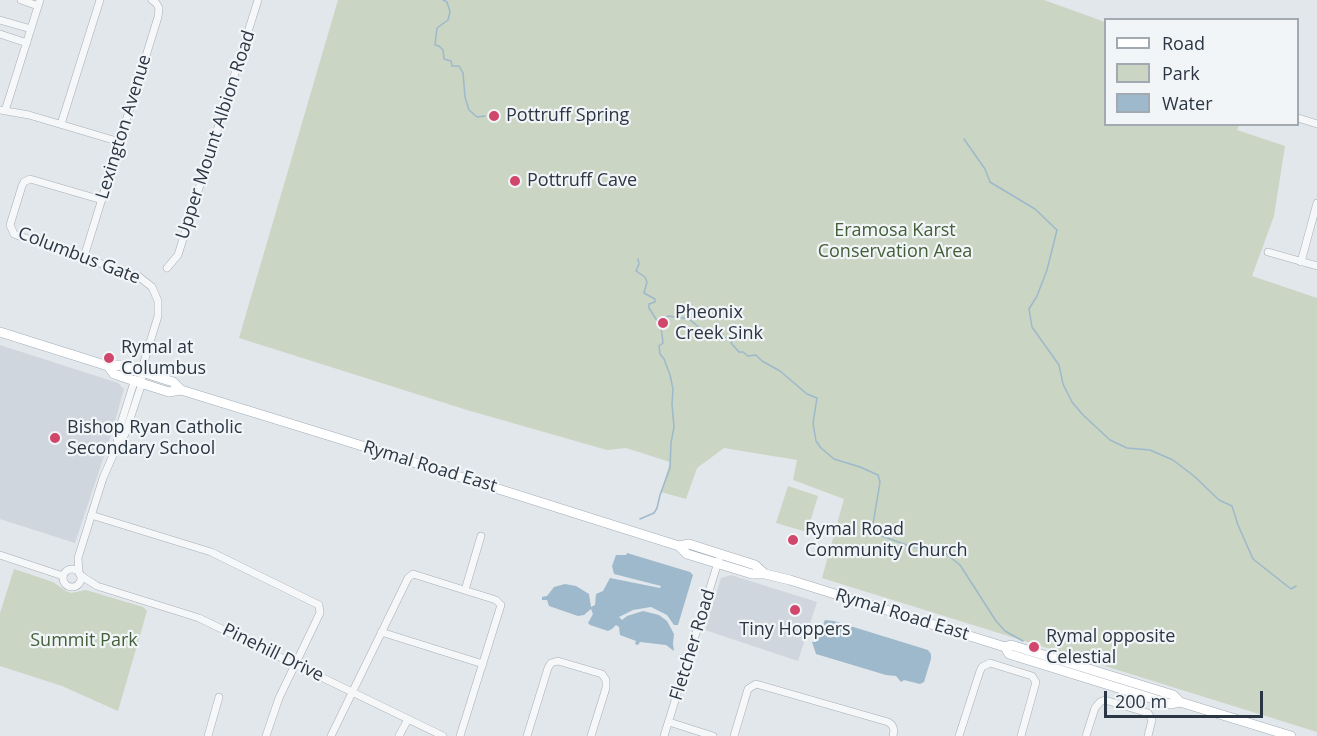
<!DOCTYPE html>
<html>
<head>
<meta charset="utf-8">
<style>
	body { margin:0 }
	#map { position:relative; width:1317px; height:736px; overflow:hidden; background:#e2e7eb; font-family:"Open Sans",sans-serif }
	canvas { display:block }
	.legend { position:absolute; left:1104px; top:18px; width:195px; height:108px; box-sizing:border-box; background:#f2f5f8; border:2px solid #a2a9b0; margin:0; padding:8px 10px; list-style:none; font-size:18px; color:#2a3643 }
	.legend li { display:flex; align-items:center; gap:12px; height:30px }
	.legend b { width:30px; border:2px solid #a2a9b0 }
	.scale { position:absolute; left:1104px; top:691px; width:159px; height:27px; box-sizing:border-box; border:3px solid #2a3643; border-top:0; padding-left:8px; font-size:18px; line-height:21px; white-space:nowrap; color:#2a3643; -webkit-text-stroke:4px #f2f5f8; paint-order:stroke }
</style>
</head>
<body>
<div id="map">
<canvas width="1317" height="736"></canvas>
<ul class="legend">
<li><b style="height:8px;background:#fff"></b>Road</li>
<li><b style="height:16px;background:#cad5c3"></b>Park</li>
<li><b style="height:16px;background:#9db9cb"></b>Water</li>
</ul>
<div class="scale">200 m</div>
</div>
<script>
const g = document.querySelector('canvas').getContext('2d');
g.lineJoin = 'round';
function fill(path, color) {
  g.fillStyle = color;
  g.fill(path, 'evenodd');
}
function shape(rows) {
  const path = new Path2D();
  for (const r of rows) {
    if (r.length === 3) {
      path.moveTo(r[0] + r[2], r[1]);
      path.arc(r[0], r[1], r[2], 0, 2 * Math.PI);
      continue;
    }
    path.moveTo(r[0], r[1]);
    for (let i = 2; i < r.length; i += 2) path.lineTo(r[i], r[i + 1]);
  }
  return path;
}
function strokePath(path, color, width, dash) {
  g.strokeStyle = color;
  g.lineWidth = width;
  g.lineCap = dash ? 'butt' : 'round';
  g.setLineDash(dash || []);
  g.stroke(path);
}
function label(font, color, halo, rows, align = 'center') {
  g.font = font + ' "Open Sans",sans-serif';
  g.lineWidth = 4.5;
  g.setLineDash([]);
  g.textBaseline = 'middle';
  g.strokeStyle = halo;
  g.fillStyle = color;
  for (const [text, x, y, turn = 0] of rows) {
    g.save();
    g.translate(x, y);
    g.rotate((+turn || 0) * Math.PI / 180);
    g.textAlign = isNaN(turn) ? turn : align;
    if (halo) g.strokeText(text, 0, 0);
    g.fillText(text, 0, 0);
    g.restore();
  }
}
fill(shape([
	[0,345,118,383,124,389,113,429,75,543,0,519],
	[731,575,817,602,798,661,705,630,721,578]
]), '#d0d6dd');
fill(shape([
	[338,0,1044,0,1105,22,1106,124,1239,125,1237,130,1285,146,1274,216,1252,276,1317,298,1317,732,822,578,844,499,793,480,797,460,724,448,697,468,686,499,661,492,670,462,626,448,607,450,467,410,239,338],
	[788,486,818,496,807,532,776,523],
	[14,569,53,582,66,591,71,593,86,590,143,607,147,611,118,711,62,686,0,666,0,613]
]), '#cad5c3');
fill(shape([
	[627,553,690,572,693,575,678,625,674,625,667,615,651,607,633,610,619,617,622,620,627,616,643,611,659,615,667,621,674,634,673,644,674,651,666,645,640,642,638,645,635,644,636,641,620,635,619,627,616,625,612,629,608,631,590,625,588,623,593,614,591,609,584,615,578,616,549,606,547,600,542,600,542,597,547,596,554,587,565,584,576,586,589,594,591,607,595,605,596,594,603,591,610,578,660,588,661,586,614,574,612,566,616,555,626,555],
	[825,620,834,621,928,650,931,654,931,659,924,682,920,684,904,680,901,682,896,676,886,675,816,654,812,642,816,642]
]), '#9db9cb');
strokePath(shape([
	[443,0,447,2,450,12,448,20,437,28,435,45,439,46,443,50,444,59,451,61,452,66,459,66,463,73,465,97,469,110,477,117,485,116],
	[964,139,985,169,990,182,1035,209,1057,230,1047,270,1037,296,1029,309,1032,327,1059,365,1063,384,1072,402,1083,415,1110,440,1127,448,1150,450,1173,460,1194,476,1219,500,1232,506,1238,525,1253,559,1291,589,1296,586],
	[638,259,639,264,636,271,645,277,647,282,644,293,655,299,655,302,649,304,649,308,661,327,663,343,659,346,660,354,664,359,670,375,673,389,672,404,674,427,671,443,670,468,660,495,657,508,654,513,640,519],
	[661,327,668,324,666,318,668,316,689,319,701,329,715,330,722,333,724,338,730,337,733,340,731,343,739,352,743,352,748,356,756,355,762,361,780,371,807,394,817,398,813,423,816,441,821,448,834,459,860,467,878,475,880,482,872,530,876,534,910,546,945,553,960,565,996,621,1005,631,1023,641]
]), '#9db9cb', 1.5);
const minor = shape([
	[21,0,38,6],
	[0,20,31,29],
	[0,34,27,43],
	[0,110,29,115,120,142],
	[5,111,40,0],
	[1298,118,1317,124],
	[61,124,100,0],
	[1268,252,1317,266],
	[84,257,158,17,159,8,156,3,152,0],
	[1301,262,1317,203],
	[167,268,178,255,258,0],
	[117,446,118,433,135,379],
	[91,515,211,552,319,605,320,613,279,698,266,736],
	[0,555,63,576],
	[72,578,9],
	[79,573,78,558,103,478,117,446,125,434,142,383,141,372,158,316,158,301,152,287,138,276,19,236,14,234,10,225,22,186,24,182,30,179,102,200],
	[80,575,97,586,199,618,443,736],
	[465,590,481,536],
	[381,632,483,664],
	[669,722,713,736],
	[208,736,219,697],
	[331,736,408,578,413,574,496,600,501,605,460,736],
	[399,736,408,719],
	[527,736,548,668,551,663,558,661,602,674,606,680,606,688,591,736],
	[664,736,719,559],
	[734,736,748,689,756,684,888,722,892,725,894,730,893,736],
	[959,736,980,671,982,667,990,663,1032,676,1036,682,1021,736],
	[1086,736,1095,708,1100,702,1105,700,1148,713,1152,720,1148,736]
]);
const major = shape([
	[0,332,108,366,117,365,130,368,173,382,181,390],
	[108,366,114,374,147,385,169,392,181,390,340,439,679,546,687,554,752,574,765,574,790,580,1005,647,1011,645,1173,695,1180,702],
	[679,546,689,544,720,554,755,565,765,574],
	[1005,647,1009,654,1170,704,1180,702,1291,736]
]);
strokePath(minor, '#a7aeb5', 8);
strokePath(major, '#a1acb7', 10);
strokePath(minor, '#f5f7f9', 7);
strokePath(major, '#fff', 9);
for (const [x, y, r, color] of [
	[494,116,6,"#d0476b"],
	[515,181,6,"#d0476b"],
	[663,323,6,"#d0476b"],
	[109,358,6,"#d0476b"],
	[55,438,6,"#d0476b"],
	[793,540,6,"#d0476b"],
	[795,610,6,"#d0476b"],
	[1034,647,6,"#d0476b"]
]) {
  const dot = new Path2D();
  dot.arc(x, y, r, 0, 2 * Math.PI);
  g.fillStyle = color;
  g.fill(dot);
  strokePath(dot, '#f2f5f8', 2);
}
label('18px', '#2a3643', '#f2f5f8', [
	["Pottruff Spring",506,116],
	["Pottruff Cave",527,181],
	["Pheonix",675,313],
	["Creek Sink",675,334],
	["Rymal at",121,348],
	["Columbus",121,369],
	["Bishop Ryan Catholic",67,428],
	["Secondary School",67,449],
	["Rymal Road",805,530],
	["Community Church",805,551],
	["Tiny Hoppers",795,630,"center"],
	["Rymal opposite",1046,637],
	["Celestial",1046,658]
], 'left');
label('18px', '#2a3643', '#f2f5f8', [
	["Lexington Avenue",124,127,-73],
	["Upper Mount Albion Road",216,135,-72],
	["Columbus Gate",79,256,21],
	["Rymal Road East",430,467,17],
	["Rymal Road East",902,615,17],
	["Fletcher Road",693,645,-73],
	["Pinehill Drive",273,653,26]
]);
label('18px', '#435f37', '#f2f5f8', [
	["Eramosa Karst",895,231],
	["Conservation Area",895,252],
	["Summit Park",84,641]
]);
</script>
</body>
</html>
